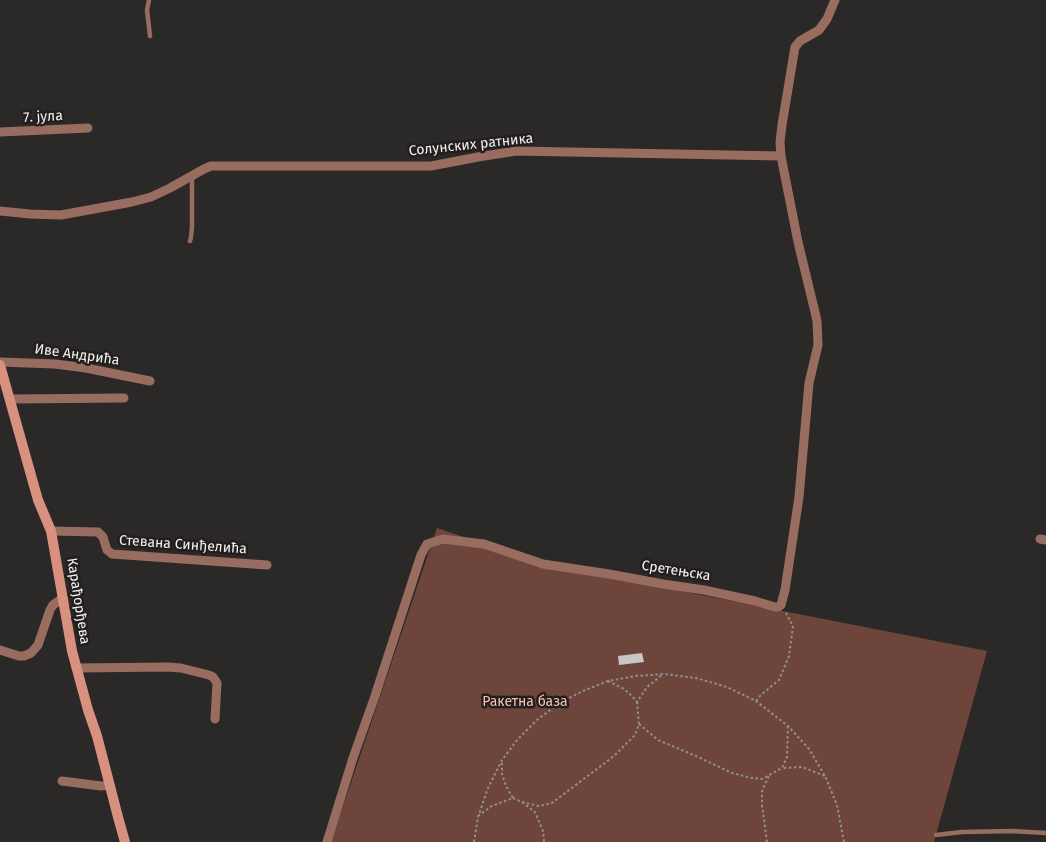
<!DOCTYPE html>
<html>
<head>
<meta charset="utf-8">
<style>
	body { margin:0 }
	canvas { display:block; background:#2b2928 }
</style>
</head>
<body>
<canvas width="1046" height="842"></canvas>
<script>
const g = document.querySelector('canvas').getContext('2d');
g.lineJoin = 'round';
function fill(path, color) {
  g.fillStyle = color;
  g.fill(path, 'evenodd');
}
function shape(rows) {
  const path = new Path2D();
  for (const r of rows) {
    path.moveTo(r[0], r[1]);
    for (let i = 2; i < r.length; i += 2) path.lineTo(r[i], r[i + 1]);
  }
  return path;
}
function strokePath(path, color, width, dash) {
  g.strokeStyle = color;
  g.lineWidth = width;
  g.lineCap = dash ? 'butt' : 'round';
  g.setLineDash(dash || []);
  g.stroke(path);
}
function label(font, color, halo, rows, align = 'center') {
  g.font = font + ' "Fira Sans",sans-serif';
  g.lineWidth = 5;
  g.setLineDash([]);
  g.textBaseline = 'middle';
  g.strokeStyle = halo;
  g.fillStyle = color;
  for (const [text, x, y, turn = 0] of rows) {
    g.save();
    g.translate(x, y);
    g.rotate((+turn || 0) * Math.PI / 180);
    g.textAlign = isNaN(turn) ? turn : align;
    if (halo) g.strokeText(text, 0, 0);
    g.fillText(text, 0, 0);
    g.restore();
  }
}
fill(shape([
	[437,528,543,564,987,651,934,842,331,842]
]), '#6e453b');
fill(shape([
	[642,653,644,662,619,665,618,656]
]), '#c9c6c5');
strokePath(shape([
	[608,681,624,689,632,696,637,702,647,687,662,675],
	[756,701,761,695,779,680,789,656,793,626,786,613],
	[639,724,658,740,696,756,732,773,752,778,762,779,782,768],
	[788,726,787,757,782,768,802,767,825,776],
	[513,798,522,802,535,812,543,831,544,842],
	[522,802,539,806,552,803,614,756,635,735,639,724,637,702],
	[478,816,492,806,513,798,506,786,502,774,502,763],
	[474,842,478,817,488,788,502,760,518,739,537,720,559,703,583,691,608,681,636,676,664,674,696,678,727,687,756,701,788,726,809,749,825,776,837,805,844,842],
	[767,842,762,805,762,791,769,776]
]), '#918f8f', 2, [2.5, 2.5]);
strokePath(shape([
	[149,0,147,10,150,36],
	[190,241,191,237,192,227,192,176],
	[936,835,962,832,1012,831,1046,833]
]), '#996c60', 4.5);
strokePath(shape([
	[0,132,88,128],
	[0,211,30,214,61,215,132,202,151,197,170,188,204,169,211,166,431,166,478,157,516,151,781,156],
	[0,362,55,364,86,368,150,381],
	[10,399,124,398],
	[51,531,98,532,103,537,107,550,112,554,267,565],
	[1040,539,1046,540],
	[0,650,19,656,24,656,31,653,38,645,50,610,53,605,63,598],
	[76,668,168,667,181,668,209,675,213,677,217,683,215,719],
	[62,781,101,786,110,785],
	[327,842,353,758,375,696,421,555,427,544,443,539,484,544,543,564,609,574,663,584,704,590,755,601,775,607,778,607,781,605,785,590,799,497,809,383,818,345,817,321,814,308,798,242,781,156,780,142,782,125,795,47,800,41,819,30,827,19,835,0]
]), '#996c60', 9);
strokePath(shape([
	[0,365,38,500,51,531,72,651,88,710,97,736,118,817,125,842]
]), '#d9917f', 10);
label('14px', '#f3f1f1', '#221f1e', [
	["7. јула",43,117,-3],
	["Солунских ратника",471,145,-6],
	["Иве Андрића",77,355,8],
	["Стевана Синђелића",183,545,4],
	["Сретењска",676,571,9],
	["Карађорђева",78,601,81]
]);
label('14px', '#f6c2b4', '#221f1e', [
	["Ракетна база",525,702]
]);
</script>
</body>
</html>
